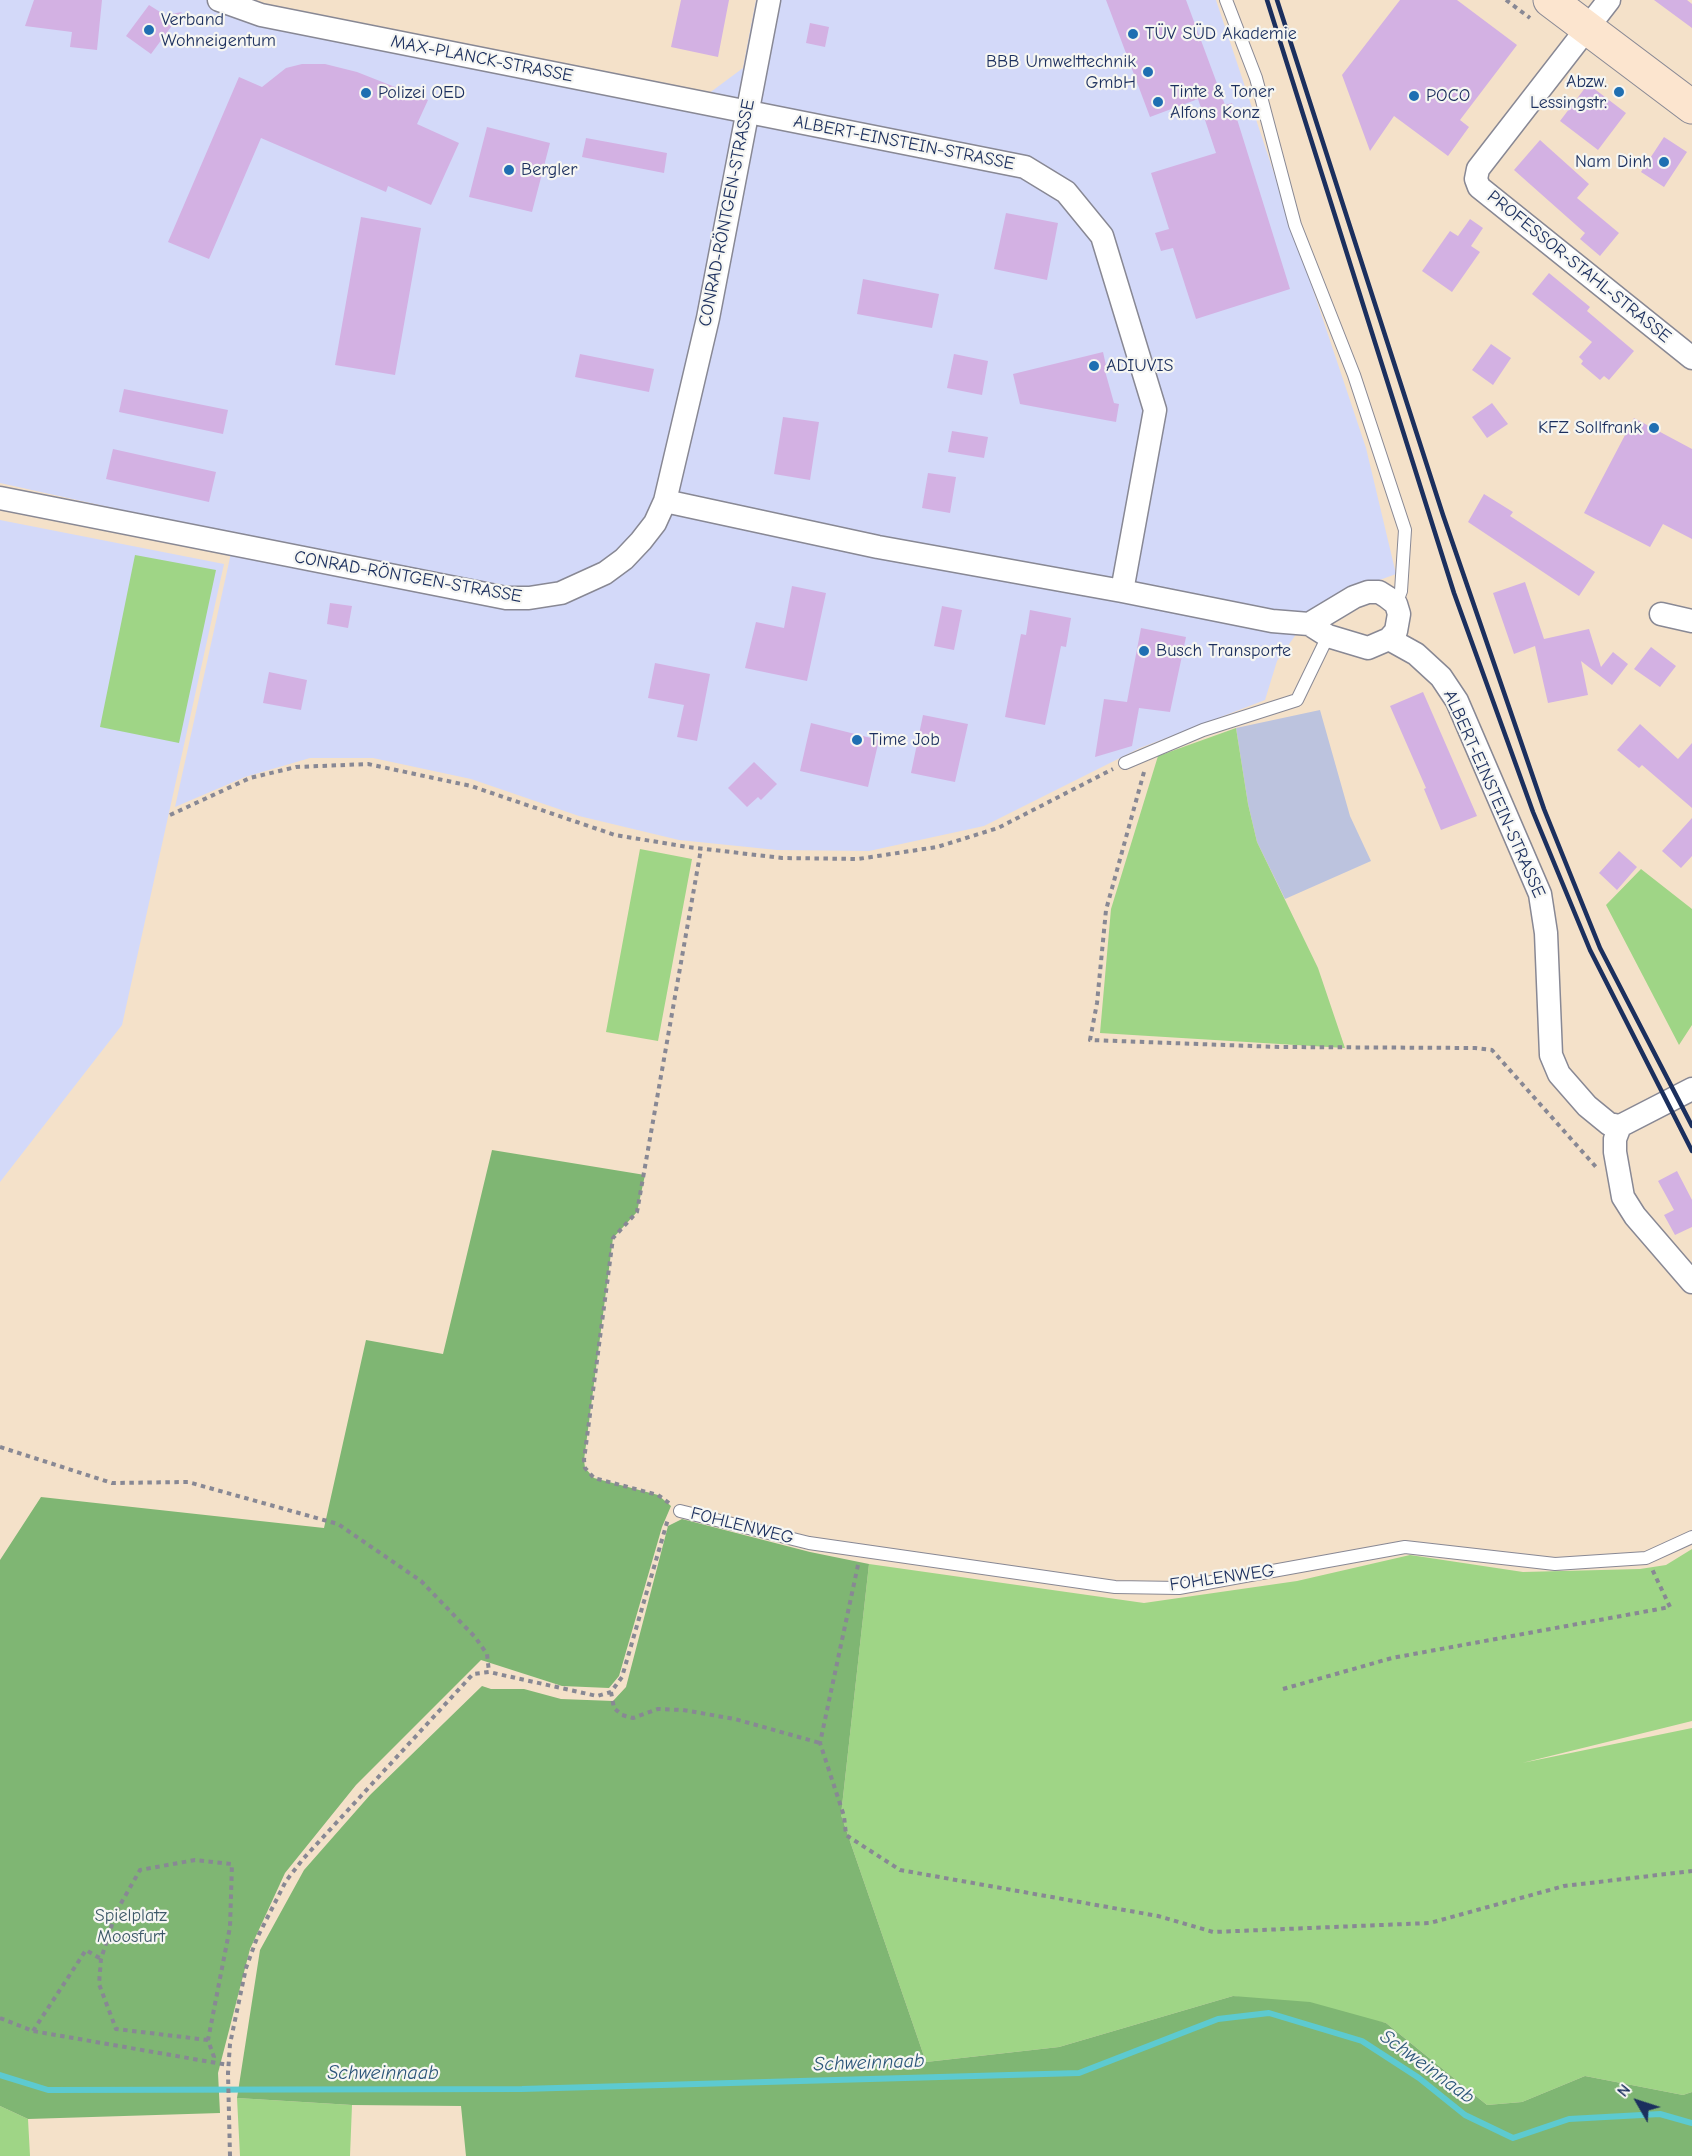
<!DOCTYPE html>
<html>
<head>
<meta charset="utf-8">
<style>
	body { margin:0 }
	#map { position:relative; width:1692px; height:2156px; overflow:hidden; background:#f4e1c9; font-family:"Comic Neue",sans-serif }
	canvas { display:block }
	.north { position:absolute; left:1608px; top:2072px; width:60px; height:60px; -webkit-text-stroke:4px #f6f6f2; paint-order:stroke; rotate:309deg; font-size:16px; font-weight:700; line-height:24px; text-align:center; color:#1b2f5e }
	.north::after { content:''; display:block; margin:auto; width:21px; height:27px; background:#1b2f5e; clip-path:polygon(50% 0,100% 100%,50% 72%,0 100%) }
</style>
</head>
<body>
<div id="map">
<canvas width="1692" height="2156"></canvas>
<div class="north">N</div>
</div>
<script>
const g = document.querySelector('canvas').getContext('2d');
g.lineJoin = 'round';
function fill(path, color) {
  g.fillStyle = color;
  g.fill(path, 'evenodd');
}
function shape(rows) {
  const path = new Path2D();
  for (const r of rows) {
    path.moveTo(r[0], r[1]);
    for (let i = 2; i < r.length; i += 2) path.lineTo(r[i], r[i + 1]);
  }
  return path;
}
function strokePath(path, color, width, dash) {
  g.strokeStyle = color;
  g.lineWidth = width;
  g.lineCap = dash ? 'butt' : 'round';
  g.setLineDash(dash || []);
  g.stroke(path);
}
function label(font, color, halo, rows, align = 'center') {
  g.font = font + ' "Comic Neue",sans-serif';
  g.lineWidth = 4.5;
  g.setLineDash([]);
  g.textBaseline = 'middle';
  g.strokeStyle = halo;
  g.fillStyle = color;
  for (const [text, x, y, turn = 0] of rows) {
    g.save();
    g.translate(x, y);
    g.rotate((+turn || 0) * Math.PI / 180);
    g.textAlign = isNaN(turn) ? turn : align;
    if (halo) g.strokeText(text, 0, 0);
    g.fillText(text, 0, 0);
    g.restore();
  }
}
fill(shape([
	[0,0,247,0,708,94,743,68,756,0,1216,0,1366,448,1396,574,1339,595,1312,612,1277,661,1265,700,1140,748,984,826,869,851,777,850,679,840,579,816,471,779,373,758,310,758,245,777,175,807,235,535,0,483],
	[0,520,224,564,122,1025,0,1182]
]), '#d3d9f9');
fill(shape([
	[1320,710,1350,816,1371,861,1285,899,1257,842,1248,804,1236,728]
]), '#bcc3de');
fill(shape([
	[135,555,216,570,179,743,100,727],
	[1236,728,1248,804,1257,842,1318,968,1345,1048,1100,1033,1111,909,1158,756],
	[640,849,692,859,658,1041,606,1032],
	[1641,869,1692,909,1692,1025,1679,1045,1606,905],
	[1692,1549,1692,1721,1522,1763,1692,1728,1692,2092,1683,2095,1585,2076,1522,2102,1487,2105,1386,2023,1233,1996,1059,2047,926,2062,841,1815,869,1564,1144,1603,1297,1581,1410,1555,1523,1572,1640,1569,1666,1565],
	[237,2098,352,2105,350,2156,240,2156],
	[0,2106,28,2119,30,2156,0,2156]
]), '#9fd586');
fill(shape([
	[492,1150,645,1175,637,1212,613,1238,584,1460,585,1468,594,1478,658,1495,671,1506,662,1527,619,1676,609,1688,562,1686,481,1660,356,1785,285,1873,250,1949,218,2073,220,2113,28,2119,0,2106,0,1560,41,1497,324,1528,366,1340,443,1354],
	[682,1519,810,1552,869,1564,841,1815,926,2062,1059,2047,1233,1996,1310,2002,1386,2023,1487,2105,1522,2102,1585,2076,1683,2095,1692,2092,1692,2156,466,2156,461,2106,352,2105,237,2098,260,1950,304,1870,370,1795,482,1686,491,1689,524,1689,561,1699,613,1701,626,1687,668,1526]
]), '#7fb673');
strokePath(shape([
	[0,2075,48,2090,522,2089,1079,2073,1218,2019,1269,2013,1362,2041,1419,2078,1465,2115,1513,2138,1569,2119,1660,2114,1692,2123]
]), '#5dcad0', 6);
fill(shape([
	[34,0,102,0,97,50,70,47,72,32,25,26],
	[681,0,729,0,718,57,671,47],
	[1106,0,1186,0,1225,105,1232,103,1290,289,1196,319,1173,248,1161,251,1155,233,1169,229,1151,173,1216,153,1198,99,1150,117],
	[1400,0,1457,0,1517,45,1460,120,1469,127,1448,156,1394,116,1370,151,1342,75],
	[1654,0,1687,0,1692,4,1692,28],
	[149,5,165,15,182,12,151,54,126,36],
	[810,23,829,27,825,47,806,43],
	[302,64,325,64,357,72,428,100,417,124,459,143,431,205,388,186,386,192,261,138,209,259,168,242,239,77,262,87,286,68],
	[1588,84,1626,113,1598,150,1560,121],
	[487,127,550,143,532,212,469,197],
	[1664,137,1687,152,1664,187,1641,172],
	[586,138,667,153,664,173,582,157],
	[1540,140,1589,184,1577,198,1619,233,1600,256,1580,239,1585,233,1514,170],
	[1006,213,1058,223,1047,280,994,269],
	[361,217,421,228,395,375,335,365],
	[1470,219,1483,228,1471,246,1480,252,1452,292,1422,271,1450,231,1458,236],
	[1549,273,1590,307,1587,311,1634,351,1609,380,1604,376,1600,380,1581,364,1583,361,1579,357,1592,342,1532,294],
	[863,279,939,294,932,328,857,314],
	[1491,344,1511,358,1493,385,1472,370],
	[1103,352,1107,370,1105,371,1114,403,1119,404,1116,422,1020,404,1013,374],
	[580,354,654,369,649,392,575,377],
	[954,354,988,361,982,395,947,388],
	[124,389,228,410,223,434,119,412],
	[1492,403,1508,424,1487,438,1472,417],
	[783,417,819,422,810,480,774,474],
	[1634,418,1692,449,1692,539,1663,524,1650,547,1584,513],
	[952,431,988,437,984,458,948,452],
	[113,449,216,472,209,502,106,479],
	[928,473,956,477,950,513,922,508],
	[1484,494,1513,512,1510,516,1595,572,1579,596,1468,522],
	[1525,582,1544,639,1589,629,1601,667,1613,652,1628,664,1612,685,1581,661,1588,695,1548,703,1535,646,1514,654,1493,593],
	[792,586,826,593,807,681,745,668,756,622,784,628],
	[330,603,352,606,348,628,327,624],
	[942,606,962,610,954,650,934,646],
	[1030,610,1071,618,1066,647,1061,646,1045,725,1005,717,1021,634,1026,635],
	[1141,628,1186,637,1170,712,1139,708,1132,746,1095,757,1104,699,1127,702],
	[1651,647,1676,666,1660,687,1634,669],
	[655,663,710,674,697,741,677,737,684,705,648,698],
	[269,672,307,680,301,710,263,703],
	[1423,692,1477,816,1441,830,1424,789,1426,788,1390,706],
	[923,715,968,724,955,782,911,773],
	[811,723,879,740,868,787,800,771],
	[1640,724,1678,759,1692,743,1692,808,1642,765,1639,768,1617,750],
	[754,762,777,784,761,800,758,797,747,807,728,788],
	[1692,818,1692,856,1681,868,1662,851],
	[1619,851,1637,867,1617,890,1599,873],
	[1677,1171,1692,1200,1692,1227,1675,1235,1664,1215,1674,1210,1658,1181]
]), '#d3b1e3');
const service = shape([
	[1226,0,1256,78,1295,225,1354,375,1405,530,1401,591,1396,604],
	[1125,763,1203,730,1297,700,1328,636],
	[680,1511,809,1543,1115,1587,1179,1588,1405,1547,1555,1564,1646,1558,1692,1537]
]);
const minor = shape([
	[219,0,261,15,1025,167,1066,192,1102,236,1155,410,1122,591],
	[1609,0,1478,169,1476,179,1479,187,1692,358],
	[0,498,506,598,529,598,561,593,605,573,624,559,641,541,655,523,665,501,708,318,769,0],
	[665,501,878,547,1122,591,1272,621,1309,624,1328,636,1368,648,1389,639,1396,631,1399,614,1396,604,1387,597,1379,592,1368,592,1354,597,1309,624],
	[1661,614,1692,621],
	[1389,639,1416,654,1441,677,1457,701,1540,894,1546,933,1551,1055,1559,1074,1587,1106,1609,1124,1620,1126],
	[1692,1089,1620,1126,1615,1139,1615,1152,1623,1197,1635,1216,1692,1282]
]);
const secondary = shape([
	[1550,0,1692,107]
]);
strokePath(service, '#888894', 14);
strokePath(minor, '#888894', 25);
strokePath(secondary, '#888894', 35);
strokePath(shape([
	[1506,0,1530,18],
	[1144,772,1106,910,1097,1003,1090,1040,1279,1047,1475,1048,1492,1050,1596,1167],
	[170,815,250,778,296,767,368,764,471,786,615,835,688,847,782,858,858,859,937,847,998,828,1113,769],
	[0,1447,112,1483,188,1482,338,1524,421,1581,475,1637,487,1654,489,1672],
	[669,1503,658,1495,594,1478,585,1468,584,1460,613,1238,637,1212,701,849],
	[858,1565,820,1743,844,1816,846,1835,900,1870,1158,1916,1213,1932,1430,1923,1564,1886,1692,1871],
	[1283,1689,1392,1658,1670,1607,1652,1569],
	[611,1692,614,1708,622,1715,633,1718,658,1709,683,1710,735,1719,820,1743],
	[0,2018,33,2031,228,2065],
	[33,2031,86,1950,101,1959],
	[208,2040,116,2029,99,1984,101,1959,116,1912,140,1870,195,1860,232,1864,230,1927,208,2040,214,2057,213,2063],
	[230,2156,228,2073,230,2044,246,1968,257,1938,286,1881,303,1859,473,1674,489,1672,597,1696,611,1692,622,1677,668,1519]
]), '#888894', 4, [4.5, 4.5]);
strokePath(service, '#fff', 12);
strokePath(minor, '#fff', 22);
strokePath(secondary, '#fce5cf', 33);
strokePath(shape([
	[1267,0,1454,593,1533,812,1590,950,1692,1151],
	[1277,0,1443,515,1544,809,1600,948,1692,1126]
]), '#1b2f5e', 4.5);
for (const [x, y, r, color] of [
	[149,30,6,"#1f6fb2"],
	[1133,34,6,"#1f6fb2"],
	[1148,72,6,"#1f6fb2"],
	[1619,92,6,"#1f6fb2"],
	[366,93,6,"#1f6fb2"],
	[1414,96,6,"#1f6fb2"],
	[1158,102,6,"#1f6fb2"],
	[1664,162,6,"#1f6fb2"],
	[509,170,6,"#1f6fb2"],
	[1094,366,6,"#1f6fb2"],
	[1654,428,6,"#1f6fb2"],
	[1144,651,6,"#1f6fb2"],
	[857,740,6,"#1f6fb2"]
]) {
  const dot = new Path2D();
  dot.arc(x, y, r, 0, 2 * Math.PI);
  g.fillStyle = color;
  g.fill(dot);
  strokePath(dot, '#f6f6f2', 2);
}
label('18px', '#1b2f5e', '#f6f6f2', [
	["Verband",161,20],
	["Wohneigentum",161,41],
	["TÜV SÜD Akademie",1145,34],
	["BBB Umwelttechnik",1136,62,"right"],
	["GmbH",1136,83,"right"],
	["Abzw.",1607,82,"right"],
	["Lessingstr.",1607,103,"right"],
	["Tinte & Toner",1170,92],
	["Alfons Konz",1170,113],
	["Polizei OED",378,93],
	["POCO",1426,96],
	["Nam Dinh",1652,162,"right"],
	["Bergler",521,170],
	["ADIUVIS",1106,366],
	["KFZ Sollfrank",1642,428,"right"],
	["Busch Transporte",1156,651],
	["Time Job",869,740]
], 'left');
label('18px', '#1b2f5e', '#f6f6f2', [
	["MAX-PLANCK-STRASSE",482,59,11],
	["ALBERT-EINSTEIN-STRASSE",904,143,11],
	["CONRAD-RÖNTGEN-STRASSE",727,213,-79],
	["PROFESSOR-STAHL-STRASSE",1579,267,39],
	["CONRAD-RÖNTGEN-STRASSE",408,577,10],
	["ALBERT-EINSTEIN-STRASSE",1494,794,66],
	["FOHLENWEG",742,1526,14],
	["FOHLENWEG",1222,1578,-8]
]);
label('18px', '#3c5868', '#f6f6f2', [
	["Spielplatz",131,1916],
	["Moosfurt",131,1937]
]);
label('italic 20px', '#2c567a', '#f6f6f2', [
	["Schweinnaab",869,2063,-2],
	["Schweinnaab",1427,2067,36],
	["Schweinnaab",383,2073]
]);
</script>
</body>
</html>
